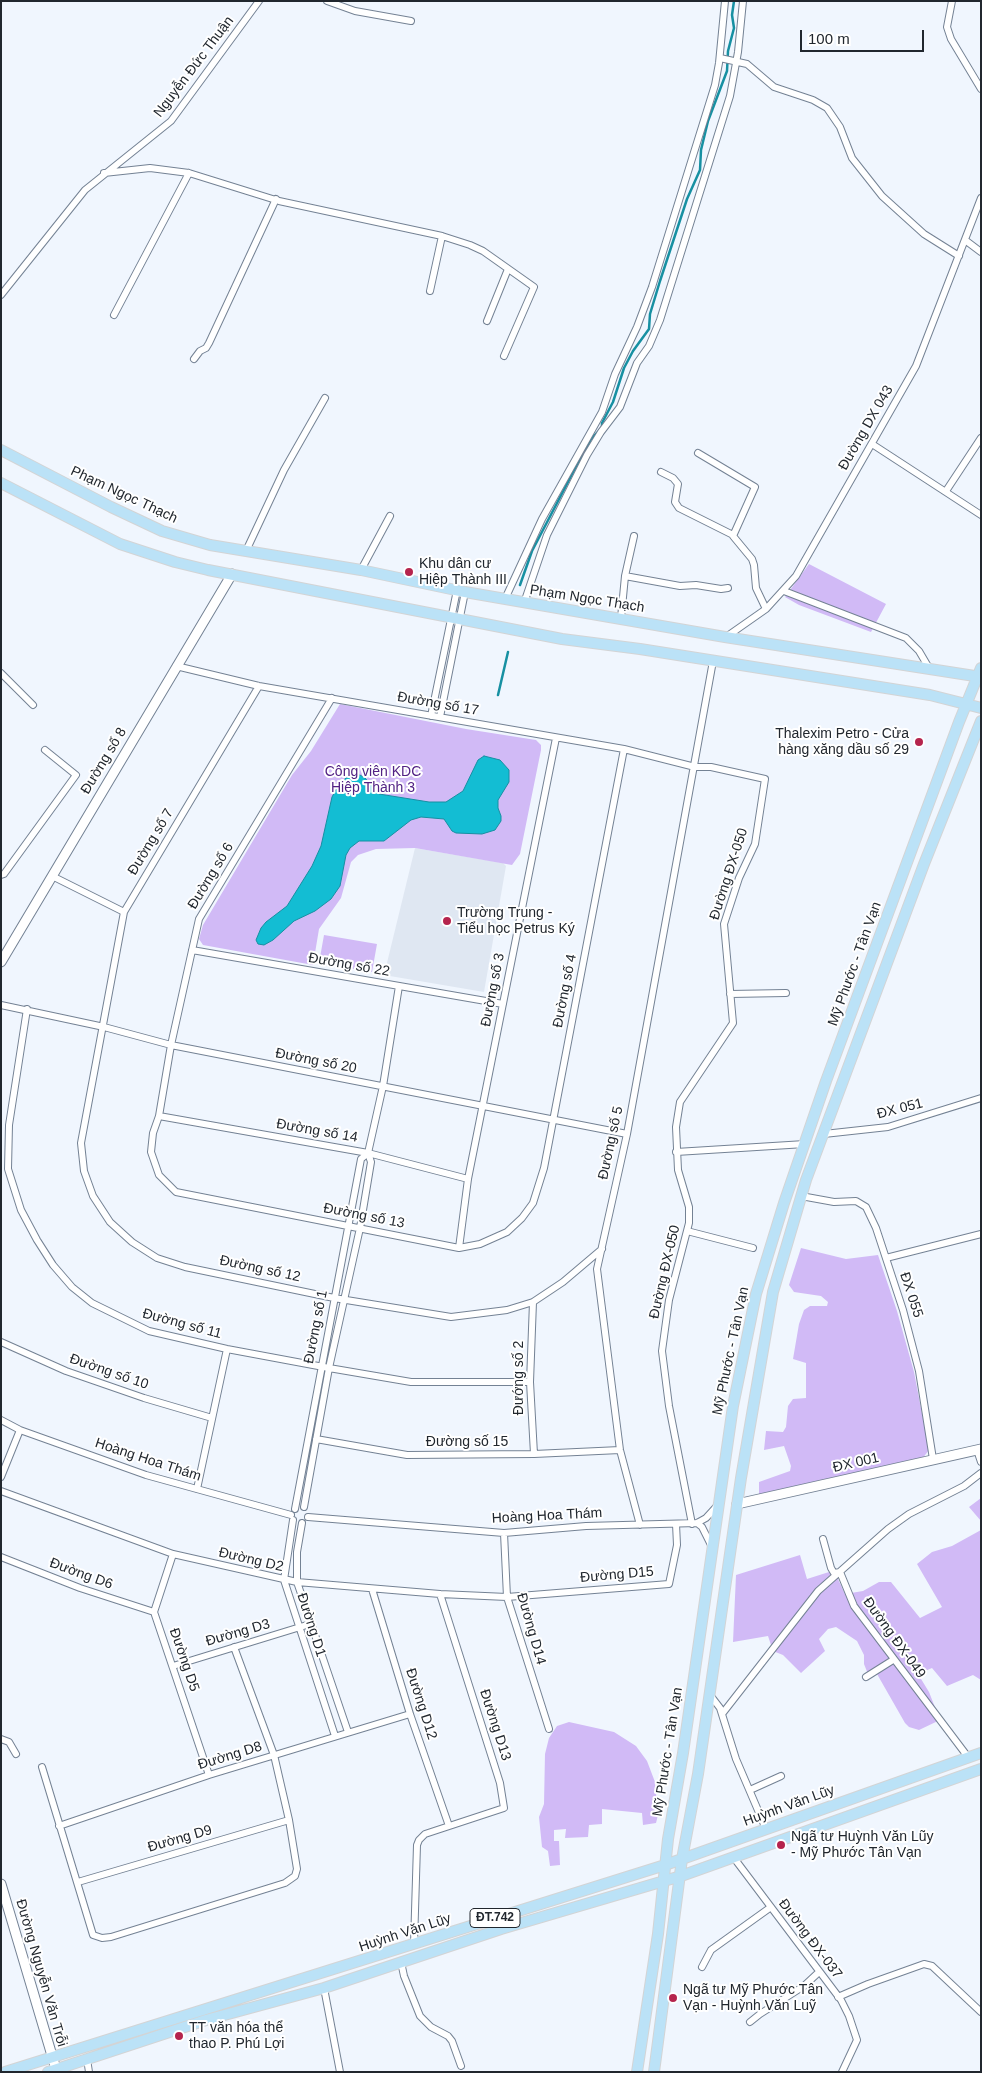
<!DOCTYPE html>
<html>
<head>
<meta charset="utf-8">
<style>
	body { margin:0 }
	#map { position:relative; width:982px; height:2073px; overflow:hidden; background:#f0f6fe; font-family:Helvetica,sans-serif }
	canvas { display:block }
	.frame { position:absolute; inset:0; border:2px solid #21272e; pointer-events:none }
	.scale { position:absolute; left:800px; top:30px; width:124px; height:22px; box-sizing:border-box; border:2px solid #21272e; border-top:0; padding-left:6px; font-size:15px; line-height:18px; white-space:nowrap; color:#21272e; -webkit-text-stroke:4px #fff; paint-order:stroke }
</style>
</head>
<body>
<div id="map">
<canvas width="982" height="2073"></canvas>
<div class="frame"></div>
<div class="scale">100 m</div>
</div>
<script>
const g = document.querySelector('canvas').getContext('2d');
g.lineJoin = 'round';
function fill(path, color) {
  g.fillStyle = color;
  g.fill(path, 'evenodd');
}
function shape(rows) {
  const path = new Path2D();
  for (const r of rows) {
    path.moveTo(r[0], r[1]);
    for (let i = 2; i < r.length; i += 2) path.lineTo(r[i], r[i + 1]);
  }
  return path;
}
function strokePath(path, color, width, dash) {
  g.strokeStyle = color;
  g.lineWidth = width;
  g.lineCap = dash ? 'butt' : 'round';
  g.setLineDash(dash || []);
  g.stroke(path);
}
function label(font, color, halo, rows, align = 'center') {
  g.font = font + ' Helvetica,sans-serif';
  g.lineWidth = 4;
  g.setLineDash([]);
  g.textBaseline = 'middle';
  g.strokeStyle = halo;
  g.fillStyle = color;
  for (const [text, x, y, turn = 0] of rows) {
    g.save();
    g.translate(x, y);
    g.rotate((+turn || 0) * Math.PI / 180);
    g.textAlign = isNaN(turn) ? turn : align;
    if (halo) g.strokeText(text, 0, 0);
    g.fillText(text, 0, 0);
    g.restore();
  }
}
fill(shape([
	[415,848,503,863,506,866,484,992,384,975]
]), '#dfe7f2');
fill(shape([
	[809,564,886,604,871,632,799,605,785,597],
	[340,704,466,729,536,740,541,745,541,750,520,854,512,865,415,848,376,849,358,855,351,862,341,898,319,929,313,965,203,945,199,939,203,925,292,775,311,751],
	[324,935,377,944,372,972,319,963],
	[801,1248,846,1259,878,1255,897,1311,914,1372,929,1450,922,1459,759,1496,759,1482,790,1471,791,1466,784,1446,764,1450,766,1431,783,1432,786,1427,788,1406,793,1399,806,1398,806,1363,793,1359,799,1324,804,1310,810,1306,827,1306,828,1302,821,1296,794,1292,789,1285],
	[981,1498,981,1521,969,1507],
	[981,1530,981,1680,973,1675,947,1686,932,1668,918,1674,929,1692,940,1720,919,1730,909,1727,905,1723,877,1674,868,1674,864,1664,864,1655,857,1641,836,1627,828,1629,819,1639,825,1651,801,1673,783,1655,773,1651,768,1636,733,1642,736,1575,800,1555,807,1579,829,1572,837,1577,845,1594,863,1591,879,1582,891,1582,920,1618,942,1607,917,1564,932,1552,952,1546],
	[569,1722,614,1732,636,1746,647,1761,655,1782,658,1815,656,1823,643,1825,642,1813,602,1809,602,1824,589,1825,588,1837,565,1838,566,1829,554,1830,554,1841,559,1841,560,1865,550,1866,548,1851,542,1847,539,1817,544,1804,545,1754,549,1738,557,1726]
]), '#d1baf6');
const water = shape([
	[484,756,500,760,509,770,509,782,498,800,498,808,501,816,501,821,495,830,482,834,456,833,452,831,444,819,421,817,411,820,384,841,359,841,350,848,346,855,340,886,331,899,315,911,294,921,273,940,264,945,258,944,256,940,261,928,266,922,287,906,312,866,321,846,332,797,339,784,346,778,360,775,365,778,379,794,429,802,446,802,463,791,478,760,484,756]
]);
fill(water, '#13bdd3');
strokePath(water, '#1790a2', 1);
strokePath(shape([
	[602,427,602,423,613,402,624,368,633,351,649,329,650,314,660,281,687,199,700,170,701,150,708,121,727,71,728,51,734,28,732,15,734,1],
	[520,585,532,551,581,457,591,439,599,431],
	[498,695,508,652]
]), '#1790a2', 2.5);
const minor = shape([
	[327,1,355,11,411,21],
	[952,1,947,27,951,39,981,89],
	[720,58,747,64,774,87,813,100,827,108,840,127,852,158,882,196,924,234,959,256],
	[104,173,150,168,189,173,279,201,442,236,470,245,483,251,534,287,504,356],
	[965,240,981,252],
	[430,291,442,236],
	[1,295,85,190,171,121,259,1],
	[114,315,189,173],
	[487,321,508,269],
	[194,359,200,351,206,348,209,343,276,199],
	[872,444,981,515],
	[698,453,755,487,733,536,752,559,754,565,756,588,766,609],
	[661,472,673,478,678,484,675,502,679,508,733,535],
	[946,491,981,438],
	[246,551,284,470,325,398],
	[361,570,390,516],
	[625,576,680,586,696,585,721,589,728,588],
	[784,591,906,638,919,651,929,668],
	[505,599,542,519,602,412,615,374,637,327,652,287,715,85,719,63,725,1],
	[524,603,547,535,587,455,601,432,620,407,637,363,649,346,660,320,730,96,738,52,743,1],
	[621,618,625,576,634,536],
	[726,637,766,609,796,576,916,366,981,198],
	[176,666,259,686,624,749,695,767,711,767,765,779,755,844,739,878,724,924,733,1023,680,1102,676,1127,678,1170,689,1207,689,1223,669,1300,662,1351,669,1406,692,1524],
	[1,673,33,705],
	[259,686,124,912,81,1143,84,1171,93,1196,110,1222,132,1242,157,1258,185,1267,334,1298,451,1317,507,1310,533,1302,563,1282,602,1249],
	[332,698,199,919,171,1045,159,1116,153,1133,151,1152,159,1175,176,1192,459,1248,480,1244,507,1232,522,1218,533,1203,544,1168,624,749],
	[431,716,457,590],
	[440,717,465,592],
	[1,875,4,874,76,775,45,750],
	[52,876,124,912],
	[192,950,503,1004],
	[730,994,786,993],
	[1,1005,104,1027,171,1045,627,1134],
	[27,1009,9,1125,8,1169,21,1210,37,1240,53,1265,72,1287,92,1303,149,1331,227,1349,329,1368,411,1382,530,1382],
	[159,1116,368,1153,468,1179],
	[824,1134,888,1127,981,1098],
	[676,1152,805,1144],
	[801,1196,834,1202,856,1201,866,1207,876,1228,903,1310,919,1371,933,1459],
	[687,1231,753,1248],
	[459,1248,468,1179,556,738],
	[886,1258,981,1234],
	[533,1302,530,1382,534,1454],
	[1,1342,66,1371,144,1398,212,1418],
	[1,1420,20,1430,146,1475,291,1515],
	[316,1439,407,1455,534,1454,620,1450],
	[977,1450,981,1462],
	[1,1477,20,1430],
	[197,1489,227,1349],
	[1,1491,173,1554,297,1582,440,1594,507,1597,669,1584,677,1545,676,1524],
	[304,1507,329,1368,360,1228,371,1162,368,1153,383,1086,399,986],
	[295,1509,361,1159,368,1153],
	[308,1517,504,1533,586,1526,697,1523,706,1518,717,1506],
	[293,1520,284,1580,335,1736],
	[302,1523,297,1552,297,1582,348,1732],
	[697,1523,702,1527,712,1547],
	[640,1525,620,1450,597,1269,627,1134,713,661],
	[504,1533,507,1597,549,1729],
	[823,1539,831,1568,834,1573,840,1572],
	[173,1554,154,1612,209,1775],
	[1,1557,80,1588,154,1612],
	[840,1572,854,1606,968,1757],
	[372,1589,410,1714,449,1826],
	[173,1666,310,1624],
	[866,1677,893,1660],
	[710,1695,720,1708,736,1759,766,1829],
	[722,1714,818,1591,888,1529,909,1514,964,1486,981,1473],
	[1,1739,9,1742,16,1754],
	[42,1767,93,1935,102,1938,111,1937,285,1883,295,1876,297,1869,289,1820,274,1755,234,1647],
	[750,1790,781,1776],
	[59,1826,209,1775,410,1714],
	[734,1858,841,2000,849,2016,857,2040,842,2072],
	[78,1882,289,1820],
	[414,1944,417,1845,419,1840,425,1834,504,1808,500,1783,440,1594],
	[401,1962,404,1976,420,2016,431,2027,448,2036,452,2041,461,2066],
	[702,1967,711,1950,771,1907],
	[324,1988,340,2072],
	[838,1997,868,1984,924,1964,932,1966,981,2012],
	[750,2022,760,2014,804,1986,819,1972],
	[87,2059,89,2072]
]);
const tertiary = shape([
	[1,962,232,574],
	[737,1504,981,1449],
	[1,1884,56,2069]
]);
const primary = shape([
	[1,450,111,507,162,531,210,545,361,570,465,592,725,637,981,677],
	[1,483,120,544,175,562,208,570,562,639,640,649,930,695,981,708],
	[5,2072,665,1865,981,1753],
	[48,2072,206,2020,324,1988,501,1929,681,1876,981,1769],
	[637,2072,658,1934,668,1839,683,1753,733,1406,756,1294,784,1203,826,1081,959,722,981,668],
	[654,2072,682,1859,698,1774,741,1478,773,1292,806,1180,924,864,981,721]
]);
strokePath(minor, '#748294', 8);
strokePath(tertiary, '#748294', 11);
strokePath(primary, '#d3d4d5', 12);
strokePath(minor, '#fff', 6);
strokePath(tertiary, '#fff', 9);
strokePath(primary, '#bbe2f7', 10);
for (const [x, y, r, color] of [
	[409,572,5,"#b5244d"],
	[919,742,5,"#b5244d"],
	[447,921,5,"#b5244d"],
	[781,1845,5,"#b5244d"],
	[673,1998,5,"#b5244d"],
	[179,2036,5,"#b5244d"]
]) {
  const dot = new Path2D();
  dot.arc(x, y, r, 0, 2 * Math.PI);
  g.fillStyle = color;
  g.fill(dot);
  strokePath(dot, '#fff', 2);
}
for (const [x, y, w] of [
	[495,1918,50]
]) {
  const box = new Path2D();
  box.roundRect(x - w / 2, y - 9.5, w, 19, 4);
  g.fillStyle = '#fff';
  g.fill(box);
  strokePath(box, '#21272e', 1);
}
label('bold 12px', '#21272e', null, [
	["ĐT.742",495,1918]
]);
label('14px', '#21272e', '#fff', [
	["Nguyễn Đức Thuận",194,67,-53],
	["Đường DX 043",866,428,-60],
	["Phạm Ngọc Thạch",124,495,25],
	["Phạm Ngọc Thạch",587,599,9],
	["Đường số 17",438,704,10],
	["Đường số 8",104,761,-59],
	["Đường số 7",151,842,-59],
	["Đường ĐX-050",729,874,-72],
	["Đường số 6",211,876,-59],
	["Mỹ Phước - Tân Vạn",855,964,-70],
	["Đường số 22",349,965,10],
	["Đường số 3",493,990,-79],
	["Đường số 4",565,991,-79],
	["Đường số 20",316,1061,11],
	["ĐX 051",900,1109,-14],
	["Đường số 14",317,1131,10],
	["Đường số 5",611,1143,-78],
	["Đường số 13",364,1216,11],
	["Đường số 12",260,1269,12],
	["Đường ĐX-050",665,1272,-77],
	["ĐX 055",911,1295,72],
	["Đường số 11",182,1324,15],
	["Đường số 1",316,1327,-79],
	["Mỹ Phước - Tân Vạn",731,1351,-78],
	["Đường số 10",109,1372,19],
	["Đướng số 2",519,1378,-90],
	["Đường số 15",467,1442],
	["Hoàng Hoa Thám",148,1460,18],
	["ĐX 001",856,1463,-13],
	["Hoàng Hoa Thám",547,1516,-3],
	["Đường D2",251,1560,13],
	["Đường D6",81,1574,20],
	["Đường D15",617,1575,-5],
	["Đường D1",311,1625,72],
	["Đường D14",531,1629,74],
	["Đường D3",238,1633,-16],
	["Đường ĐX-049",894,1638,54],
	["Đường D5",184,1660,71],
	["Đường D12",421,1704,72],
	["Đường D13",495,1725,72],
	["Mỹ Phước - Tân Vạn",668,1752,-81],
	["Đường D8",230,1756,-17],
	["Huỳnh Văn Lũy",789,1806,-20],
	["Đường D9",180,1839,-16],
	["Huỳnh Văn Lũy",405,1933,-18],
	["Đường ĐX-037",810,1939,53],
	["Đường Nguyễn Văn Trỗi",41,1973,74]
]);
label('14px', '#21272e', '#fff', [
	["Khu dân cư",419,564],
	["Hiệp Thành III",419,580],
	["Thalexim Petro - Cửa",909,734,"right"],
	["hàng xăng dầu số 29",909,750,"right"],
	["Trường Trung -",457,913],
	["Tiểu học Petrus Ký",457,929],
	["Ngã tư Huỳnh Văn Lũy",791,1837],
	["- Mỹ Phước Tân Vạn",791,1853],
	["Ngã tư Mỹ Phước Tân",683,1990],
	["Vạn - Huỳnh Văn Luỹ",683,2006],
	["TT văn hóa thể",189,2028],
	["thao P. Phú Lợi",189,2044]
], 'left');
label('14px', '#522284', '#fff', [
	["Công viên KDC",373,772],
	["Hiệp Thành 3",373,788]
]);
</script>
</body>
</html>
